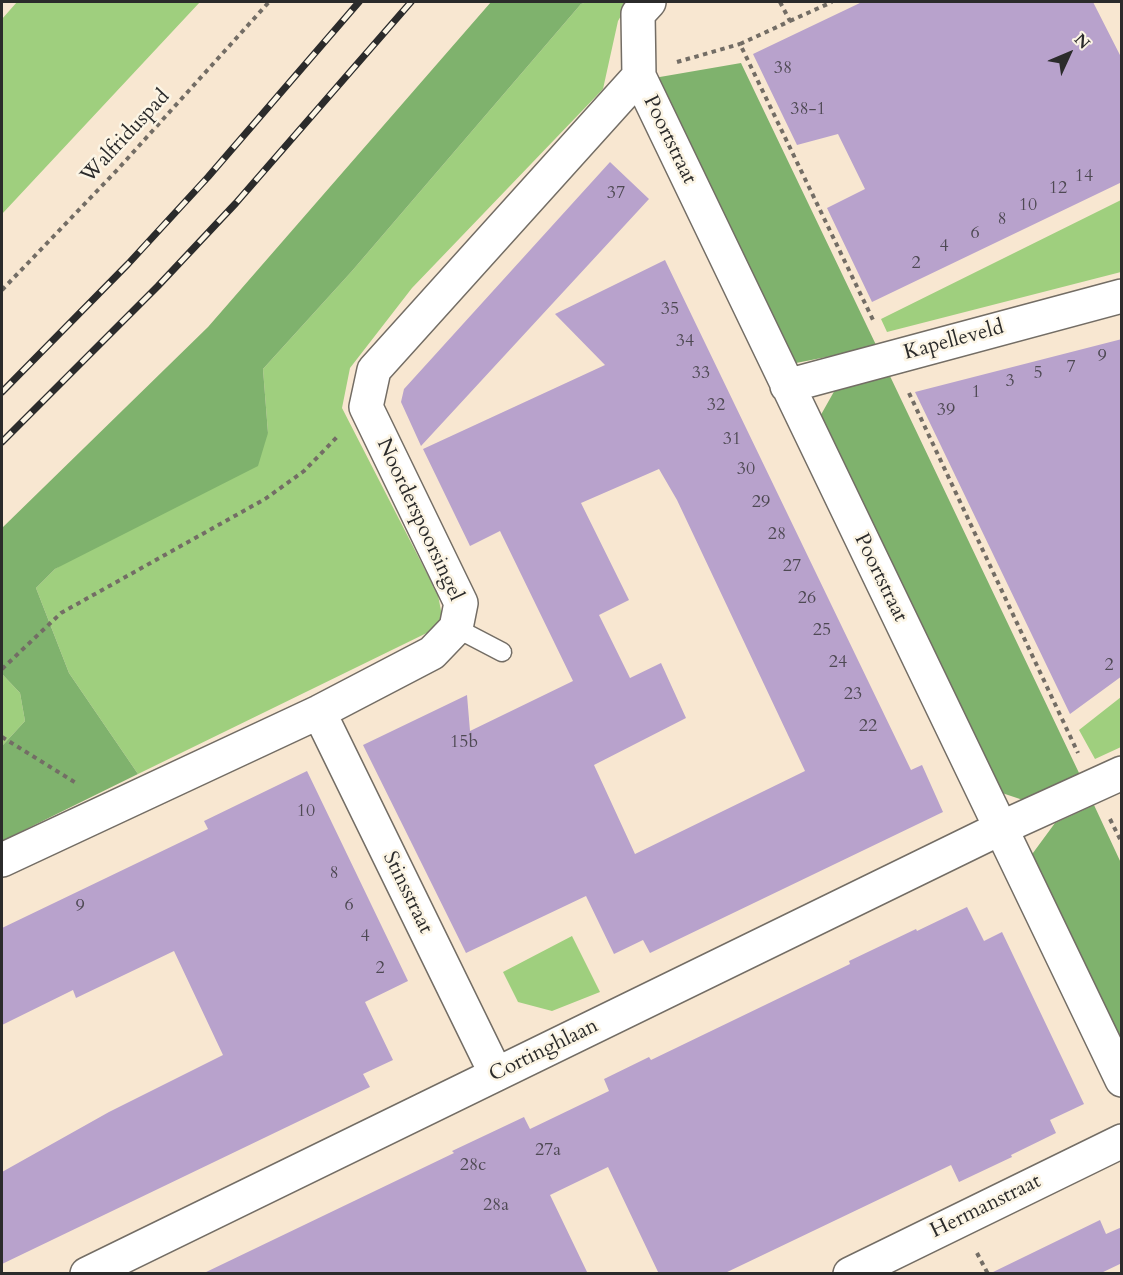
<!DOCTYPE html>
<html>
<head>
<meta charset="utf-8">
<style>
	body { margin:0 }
	#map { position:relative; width:1123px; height:1275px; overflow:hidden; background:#f8e7d1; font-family:Cardo,serif }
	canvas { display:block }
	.frame { position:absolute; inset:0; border:3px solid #2b2b2b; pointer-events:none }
	.north { position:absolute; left:1039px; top:24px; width:60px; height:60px; -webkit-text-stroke:4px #fcf5e5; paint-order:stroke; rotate:46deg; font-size:16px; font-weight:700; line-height:24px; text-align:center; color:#2b2b2b }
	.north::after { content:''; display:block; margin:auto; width:21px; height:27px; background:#2b2b2b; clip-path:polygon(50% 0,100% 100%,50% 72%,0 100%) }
</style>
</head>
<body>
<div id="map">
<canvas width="1123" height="1275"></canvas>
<div class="frame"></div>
<div class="north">N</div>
</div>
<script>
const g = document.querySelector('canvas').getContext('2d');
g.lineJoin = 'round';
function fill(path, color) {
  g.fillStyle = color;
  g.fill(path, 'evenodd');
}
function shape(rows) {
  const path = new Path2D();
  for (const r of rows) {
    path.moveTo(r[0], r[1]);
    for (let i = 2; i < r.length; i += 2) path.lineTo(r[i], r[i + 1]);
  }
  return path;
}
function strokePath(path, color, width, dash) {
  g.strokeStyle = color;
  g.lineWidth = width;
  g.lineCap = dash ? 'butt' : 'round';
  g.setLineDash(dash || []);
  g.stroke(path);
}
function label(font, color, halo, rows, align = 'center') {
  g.font = font + ' Cardo,serif';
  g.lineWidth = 5;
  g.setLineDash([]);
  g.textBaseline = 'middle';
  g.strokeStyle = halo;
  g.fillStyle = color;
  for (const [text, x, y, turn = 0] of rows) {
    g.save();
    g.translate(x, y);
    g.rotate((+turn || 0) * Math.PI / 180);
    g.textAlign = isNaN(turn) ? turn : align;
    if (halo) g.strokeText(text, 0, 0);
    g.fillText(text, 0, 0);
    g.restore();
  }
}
fill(shape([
	[17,2,200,2,2,214,2,19],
	[587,2,629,2,618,21,603,89,412,288,350,368,342,408,438,595,442,616,439,627,138,774,69,673,36,588,55,569,268,433,263,369,352,271,581,4],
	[1121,200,1121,272,887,332,881,319],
	[2,674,20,693,25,721,2,746],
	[1121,697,1121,747,1095,759,1079,730],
	[572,936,600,992,552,1011,518,1002,503,972]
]), '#9fcf7e');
fill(shape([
	[491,2,587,2,581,4,352,271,263,369,268,433,258,466,55,569,36,588,69,673,138,774,2,841,2,746,25,721,20,693,2,674,2,528,208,327],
	[741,63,877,347,791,364,654,78],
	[889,374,1080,775,1029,802,999,792,818,420,836,388],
	[1094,805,1121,863,1121,1047,1030,857,1055,823]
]), '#7fb26d');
fill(shape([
	[862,2,1093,2,1122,59,1122,182,872,302,827,208,865,189,838,134,797,145,753,54],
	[610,162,649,199,421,446,401,402,404,389],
	[665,260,911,770,922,765,943,812,650,953,643,940,614,954,586,896,466,953,363,745,467,695,470,731,573,681,500,531,470,546,423,449,605,365,555,314],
	[659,469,677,500,805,771,635,854,594,765,686,718,661,663,630,678,599,615,629,600,581,503],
	[1122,339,1122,676,1070,714,915,392],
	[307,771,408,981,365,1002,393,1060,363,1074,370,1087,2,1264,2,1172,109,1112,223,1055,174,951,76,998,73,990,2,1025,2,928,208,829,204,821],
	[967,907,984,941,1002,932,1084,1104,1050,1120,1056,1133,1011,1155,1012,1157,959,1182,951,1165,723,1274,659,1274,608,1167,550,1195,588,1274,202,1274,454,1153,452,1151,524,1117,530,1129,609,1091,604,1079,649,1057,651,1060,850,964,849,961,916,929,917,931],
	[1100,1220,1106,1234,1122,1227,1122,1263,1099,1274,989,1274]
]), '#b8a2cc');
const service = shape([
	[456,628,502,652]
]);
const minor = shape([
	[649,2,638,14,639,76,1122,1080],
	[787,386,1122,296],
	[319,712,496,1074],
	[2,860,319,712,432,653,456,628,461,603,366,407,374,370,639,76],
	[87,1274,1001,828,1122,773],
	[850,1274,1122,1141]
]);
strokePath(service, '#736d65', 21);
strokePath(minor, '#736d65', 36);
strokePath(shape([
	[780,2,790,21,740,44,874,322],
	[790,21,832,2],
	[677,62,740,44],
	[2,290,118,169,269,2],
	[909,393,1078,753],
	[2,669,61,613,265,499,304,471,338,436],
	[2,737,76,783],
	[1110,819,1122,843],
	[977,1253,988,1274]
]), '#736d65', 4, [4.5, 4.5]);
strokePath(service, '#fff', 18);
strokePath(minor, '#fff', 33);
const rail = shape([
	[2,392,128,264,208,177,359,2],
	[2,442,158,286,236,203,411,2]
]);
strokePath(rail, '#2b2b2b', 7);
strokePath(rail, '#fcf5e5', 4.5, [14]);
label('18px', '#4e4953', null, [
	["38",783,69],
	["38-1",808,110],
	["14",1084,177],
	["12",1058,189],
	["37",616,194],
	["10",1028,206],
	["8",1002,220],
	["6",975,234],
	["4",944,247],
	["2",916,264],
	["35",670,310],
	["34",685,342],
	["9",1102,357],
	["7",1071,368],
	["33",701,374],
	["5",1038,374],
	["3",1010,382],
	["1",976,393],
	["32",716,406],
	["39",946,411],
	["31",732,440],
	["30",746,470],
	["29",761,503],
	["28",777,535],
	["27",792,567],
	["26",807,599],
	["25",822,631],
	["24",838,663],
	["2",1109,666],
	["23",853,695],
	["22",868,727],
	["15b",464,743],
	["10",306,812],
	["8",334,874],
	["6",349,906],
	["9",80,907],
	["4",365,937],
	["2",380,969],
	["27a",548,1151],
	["28c",473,1166],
	["28a",496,1206]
]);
label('21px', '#2b2b2b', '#fcf5e5', [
	["Walfriduspad",126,137,-47],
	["Poortstraat",669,140,64],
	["Kapelleveld",954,341,-15],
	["Noorderspoorsingel",419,520,65],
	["Poortstraat",880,578,64],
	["Stinsstraat",407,893,64],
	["Cortinghlaan",544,1051,-26],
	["Hermanstraat",986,1207,-26]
]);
</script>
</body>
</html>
